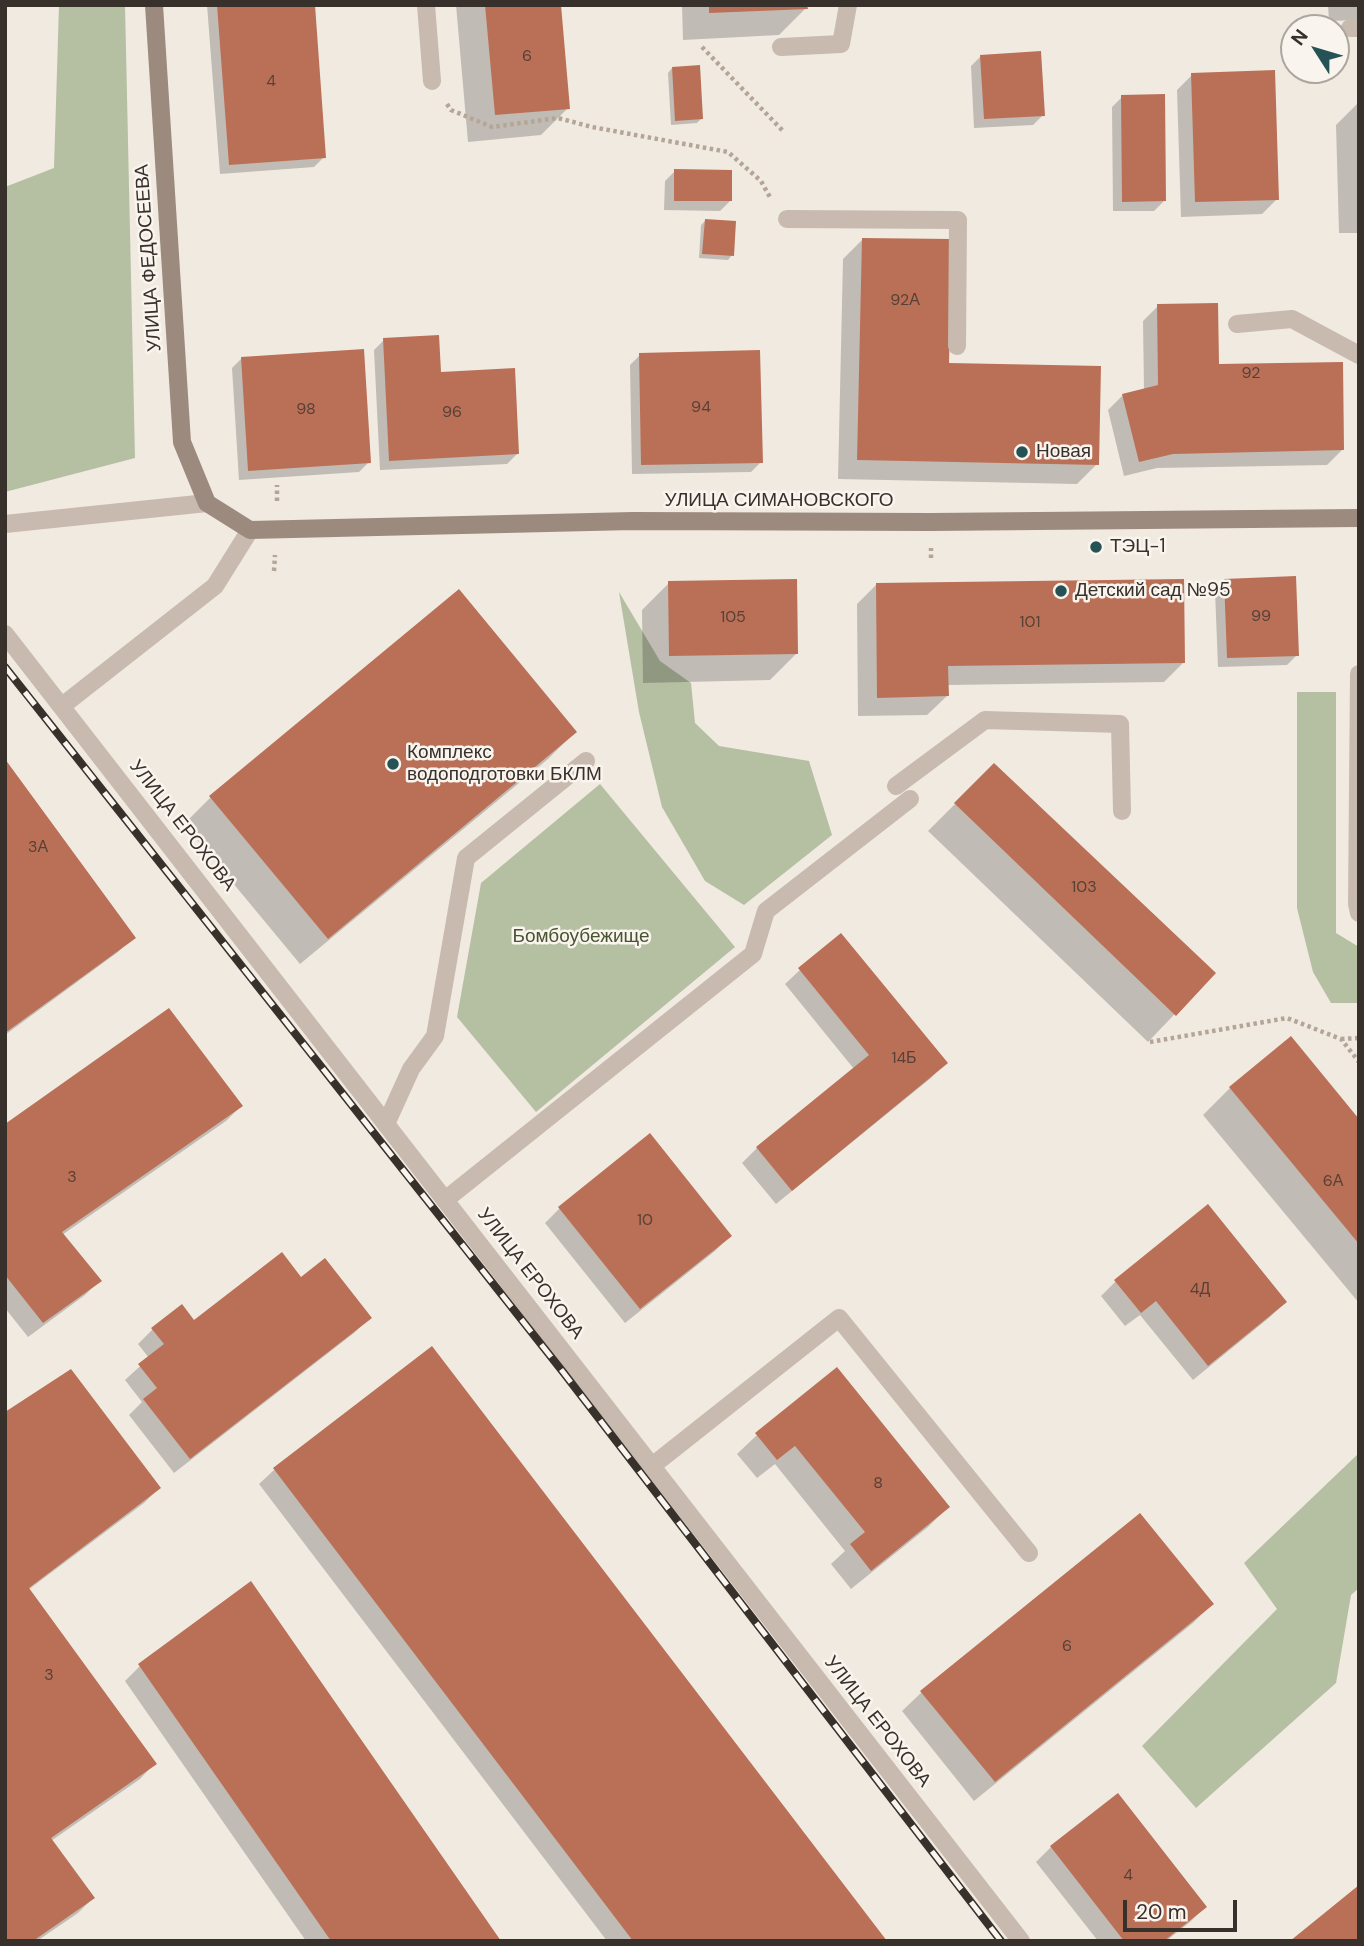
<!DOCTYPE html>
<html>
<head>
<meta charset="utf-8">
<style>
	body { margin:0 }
	#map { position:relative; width:1364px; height:1946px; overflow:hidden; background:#f1eae1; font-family:"DM Sans",sans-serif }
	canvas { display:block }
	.frame { position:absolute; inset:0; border:7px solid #38302b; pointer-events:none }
	.north { position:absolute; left:1280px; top:14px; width:70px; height:70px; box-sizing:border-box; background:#f9f4ed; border:2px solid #aca69f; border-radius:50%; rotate:307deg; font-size:19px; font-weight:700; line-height:28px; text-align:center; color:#38302b }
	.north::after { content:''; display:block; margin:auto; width:24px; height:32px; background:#255255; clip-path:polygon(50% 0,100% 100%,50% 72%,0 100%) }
	.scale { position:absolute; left:1123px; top:1900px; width:114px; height:32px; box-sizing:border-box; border:4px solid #38302b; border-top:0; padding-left:9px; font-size:21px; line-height:24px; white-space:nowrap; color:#38302b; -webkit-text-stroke:5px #f9f4ed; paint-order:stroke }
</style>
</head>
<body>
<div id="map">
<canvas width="1364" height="1946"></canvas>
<div class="frame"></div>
<div class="north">N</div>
<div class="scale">20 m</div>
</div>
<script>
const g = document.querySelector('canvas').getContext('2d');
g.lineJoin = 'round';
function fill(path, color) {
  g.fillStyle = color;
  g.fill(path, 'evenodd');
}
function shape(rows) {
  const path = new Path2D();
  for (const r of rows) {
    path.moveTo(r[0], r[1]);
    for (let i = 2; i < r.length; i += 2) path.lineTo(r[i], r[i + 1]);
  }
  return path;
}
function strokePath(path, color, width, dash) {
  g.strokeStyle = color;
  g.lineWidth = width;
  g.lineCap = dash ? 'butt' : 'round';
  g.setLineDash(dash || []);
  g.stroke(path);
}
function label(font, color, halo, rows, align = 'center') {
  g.font = font + ' "DM Sans",sans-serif';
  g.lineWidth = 5;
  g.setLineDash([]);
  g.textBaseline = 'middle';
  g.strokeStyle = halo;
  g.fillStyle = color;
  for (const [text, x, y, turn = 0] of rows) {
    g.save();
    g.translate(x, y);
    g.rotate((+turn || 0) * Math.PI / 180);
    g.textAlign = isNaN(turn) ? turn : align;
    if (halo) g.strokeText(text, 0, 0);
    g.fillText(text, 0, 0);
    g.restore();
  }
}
fill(shape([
	[59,5,125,5,135,458,5,492,5,187,54,168],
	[619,592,660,661,691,683,695,723,719,746,809,761,832,835,744,905,705,881,662,807,639,712],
	[1297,692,1336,692,1336,933,1359,947,1359,1003,1331,1003,1313,972,1297,908],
	[600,784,735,947,536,1112,457,1017,481,883],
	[1359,1453,1359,1588,1351,1595,1336,1683,1196,1808,1142,1746,1277,1609,1244,1563]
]), '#b5bfa2');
fill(shape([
	[207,5,313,5,324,157,314,167,220,174],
	[456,5,559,5,568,108,541,135,468,142],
	[682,5,806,5,806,8,779,35,683,40],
	[1328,5,1359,5,1359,20,1329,21],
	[981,56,1043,115,1033,125,974,128,971,66],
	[672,68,701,119,697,123,671,125,668,73],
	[1192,75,1277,199,1262,214,1181,217,1177,90],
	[1122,97,1164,201,1154,211,1113,211,1112,107],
	[1359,102,1359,233,1339,233,1336,125],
	[675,171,730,201,720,211,664,210,665,181],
	[706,220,732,255,728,260,699,258,701,225],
	[862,240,947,365,1097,464,1077,484,838,479,843,259],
	[1158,306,1218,365,1342,450,1327,465,1157,468,1124,476,1108,410,1123,395,1144,390,1143,321],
	[384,340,440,374,517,454,507,464,380,470,374,350],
	[640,355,761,462,751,472,632,474,630,365],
	[242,358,369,462,359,472,239,480,232,368],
	[1225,581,1297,655,1287,665,1218,667,1215,591],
	[669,583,797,653,770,680,643,683,642,610],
	[877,584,1183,663,1164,682,947,685,947,696,927,715,858,716,857,604],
	[575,732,548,759,300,964,184,824,211,797],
	[5,762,133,937,118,952,5,1035],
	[994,765,1214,973,1148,1042,928,831],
	[800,970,945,1063,931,1078,776,1204,742,1163,757,1148,854,1069,785,984],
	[1230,1088,1359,1122,1359,1303,1203,1115],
	[241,1106,226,1121,62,1235,100,1280,85,1295,28,1337,5,1308,5,1126],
	[560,1208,730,1236,715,1251,625,1323,545,1223],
	[300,1279,369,1318,354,1333,174,1473,129,1415,142,1402,125,1380,149,1358,138,1344,153,1329,194,1322],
	[1116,1281,1285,1302,1270,1317,1193,1380,1140,1315,1125,1326,1101,1296],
	[432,1348,884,1941,607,1941,259,1484,274,1470],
	[837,1370,948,1507,928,1527,851,1589,831,1564,845,1551,775,1464,757,1478,737,1454,757,1435],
	[5,1414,159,1488,144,1503,28,1590,154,1764,140,1779,51,1841,93,1898,78,1913,37,1941,5,1941],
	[1212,1604,1193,1623,974,1801,902,1711,922,1692],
	[140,1666,499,1941,306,1941,125,1681],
	[1051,1847,1205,1907,1190,1922,1166,1941,1098,1941,1036,1862]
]), '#0003');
fill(shape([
	[217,5,315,5,326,158,229,165],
	[485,5,561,5,570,109,495,115],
	[709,5,807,5,808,9,709,13],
	[1041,51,1045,116,984,119,980,55],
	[700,65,703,119,675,121,672,67],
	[1275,70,1279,200,1195,202,1191,73],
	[1165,94,1166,201,1122,202,1121,95],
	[674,169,732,170,732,201,674,201],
	[705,219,736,221,734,256,702,254],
	[862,238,952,239,949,363,1101,366,1099,465,857,460],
	[1218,303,1219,364,1343,362,1344,450,1173,454,1139,462,1122,394,1158,385,1157,304],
	[439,335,441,372,515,368,519,454,389,461,383,338],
	[364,349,371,463,248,471,241,357],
	[760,350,763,463,641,465,639,353],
	[1296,576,1299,656,1227,658,1224,579],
	[797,579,798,654,669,656,668,581],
	[1184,579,1185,663,948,666,949,696,877,698,876,583],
	[459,589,577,732,328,939,209,796],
	[5,759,136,938,5,1033],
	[994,763,1216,973,1176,1016,954,803],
	[841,933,948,1063,792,1191,756,1147,869,1055,798,968],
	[169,1008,243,1106,62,1232,102,1281,43,1323,5,1275,5,1124],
	[1291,1036,1359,1119,1359,1244,1229,1087],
	[650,1133,732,1236,640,1309,558,1207],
	[1208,1204,1287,1302,1208,1366,1156,1301,1141,1313,1114,1280],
	[282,1252,301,1277,325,1258,372,1318,190,1459,143,1399,157,1388,138,1364,164,1344,151,1328,182,1304,194,1320],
	[432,1346,887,1941,633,1941,273,1468],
	[837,1367,950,1507,871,1571,850,1544,865,1532,795,1446,777,1460,755,1433],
	[71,1369,161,1488,29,1588,157,1764,51,1838,95,1898,33,1941,5,1941,5,1412],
	[1140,1513,1214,1604,995,1782,920,1691],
	[251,1581,501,1941,331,1941,138,1664],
	[1118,1793,1207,1907,1164,1941,1124,1941,1050,1846],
	[1359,1885,1359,1941,1290,1941]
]), '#ba7056');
strokePath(shape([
	[702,47,784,132],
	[447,104,451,110,492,127,558,118,592,127,728,152,761,181,771,199],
	[277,501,277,485],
	[931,558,931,548],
	[274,571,275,555],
	[1341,1039,1359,1038],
	[1150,1042,1287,1018,1341,1039,1359,1062]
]), '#b4a598', 4.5, [3.5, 3.5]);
strokePath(shape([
	[426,5,432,81],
	[1350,28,1359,28],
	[781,47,841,44,848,5],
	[787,219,958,220,957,346],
	[1237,324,1292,319,1359,355],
	[5,524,207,503],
	[1359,674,1357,904,1359,913],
	[896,786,985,720,1120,724,1122,811],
	[386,1124,411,1069,435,1036,466,858,586,761],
	[445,1200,753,954,766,911,910,799],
	[652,1466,839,1318,1029,1553]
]), '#c8baae', 18);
strokePath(shape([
	[5,634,1021,1941],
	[62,706,215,586,250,530]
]), '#c8baae', 18);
strokePath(shape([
	[154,5,182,442,207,503,250,530,633,521,931,522,1359,518]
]), '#9c8a7f', 18);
const rail = shape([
	[5,667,563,1372,1001,1941]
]);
strokePath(rail, '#38302b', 8);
strokePath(rail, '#f9f4ed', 5, [16]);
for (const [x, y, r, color] of [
	[1022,452,7,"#255255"],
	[1096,547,7,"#255255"],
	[1061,591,7,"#255255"],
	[393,764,7,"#255255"]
]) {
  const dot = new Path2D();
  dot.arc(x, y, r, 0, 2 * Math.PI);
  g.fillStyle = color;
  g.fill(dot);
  strokePath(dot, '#f9f4ed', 2.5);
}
label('16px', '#584036', null, [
	["6",527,57],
	["4",271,82],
	["92А",905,301],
	["92",1251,374],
	["94",701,408],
	["98",306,410],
	["96",452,413],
	["99",1261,617],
	["105",733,618],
	["101",1030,623],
	["3А",38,848],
	["103",1084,888],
	["14Б",904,1059],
	["3",72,1178],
	["6А",1333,1182],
	["10",645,1221],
	["4Д",1200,1290],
	["8",878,1484],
	["6",1067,1647],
	["3",49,1676],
	["4",1128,1876]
]);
label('19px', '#38302b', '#f9f4ed', [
	["УЛИЦА ФЕДОСЕЕВА",149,258,-94],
	["УЛИЦА СИМАНОВСКОГО",779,501],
	["УЛИЦА ЕРОХОВА",182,826,52],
	["УЛИЦА ЕРОХОВА",530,1274,52],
	["УЛИЦА ЕРОХОВА",877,1722,52]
]);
label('19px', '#38302b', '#f9f4ed', [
	["Новая",1036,452],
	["ТЭЦ-1",1110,547],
	["Детский сад №95",1075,591],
	["Комплекс",407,753],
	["водоподготовки БКЛМ",407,775]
], 'left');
label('19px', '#475432', '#f9f4ed', [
	["Бомбоубежище",581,937]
]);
</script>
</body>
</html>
